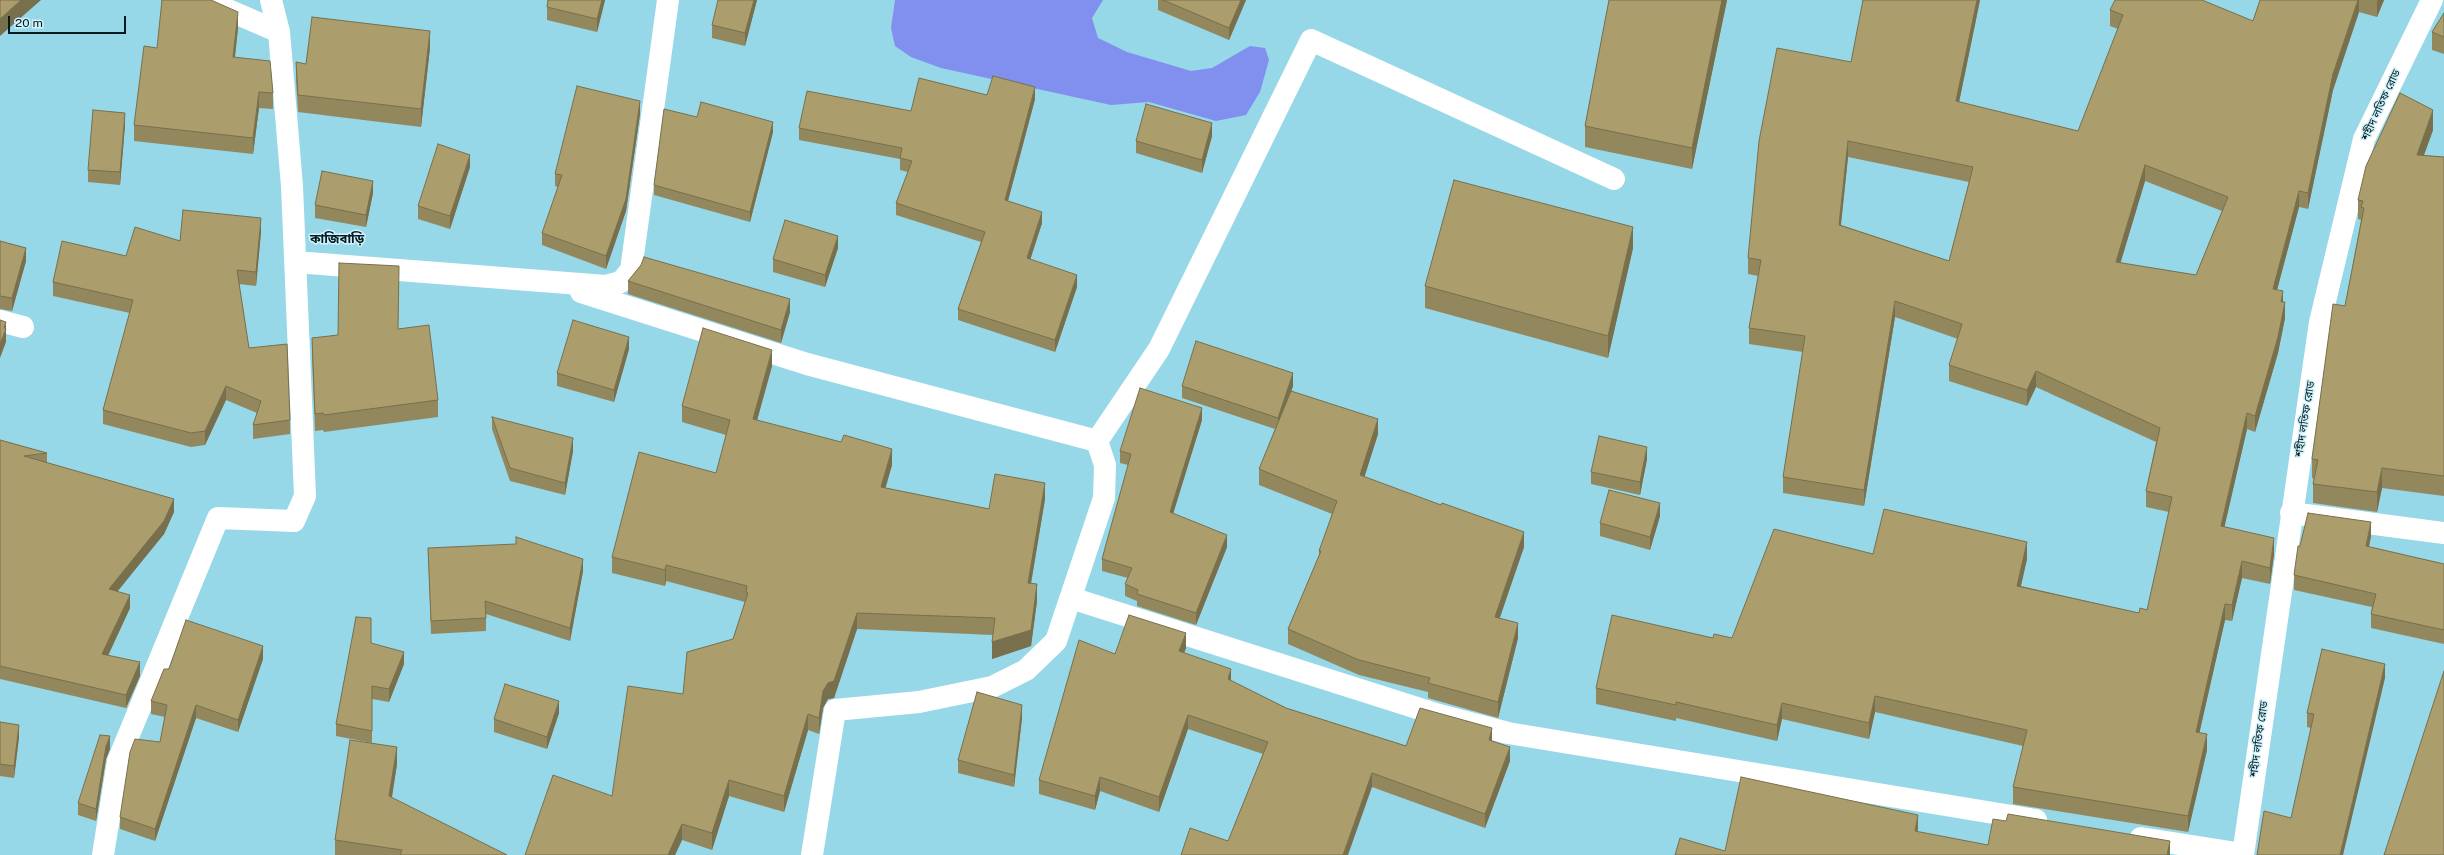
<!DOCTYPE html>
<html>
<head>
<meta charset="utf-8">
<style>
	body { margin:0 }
	#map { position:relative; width:2444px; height:855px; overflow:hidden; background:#96d7e8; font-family:"Public Sans",sans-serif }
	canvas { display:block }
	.scale { position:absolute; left:8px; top:16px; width:118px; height:18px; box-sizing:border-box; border:2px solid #011b21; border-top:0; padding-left:5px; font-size:12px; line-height:14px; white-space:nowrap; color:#011b21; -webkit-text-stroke:3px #d2f2fb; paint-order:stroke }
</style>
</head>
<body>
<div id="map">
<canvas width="2444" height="855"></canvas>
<div class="scale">20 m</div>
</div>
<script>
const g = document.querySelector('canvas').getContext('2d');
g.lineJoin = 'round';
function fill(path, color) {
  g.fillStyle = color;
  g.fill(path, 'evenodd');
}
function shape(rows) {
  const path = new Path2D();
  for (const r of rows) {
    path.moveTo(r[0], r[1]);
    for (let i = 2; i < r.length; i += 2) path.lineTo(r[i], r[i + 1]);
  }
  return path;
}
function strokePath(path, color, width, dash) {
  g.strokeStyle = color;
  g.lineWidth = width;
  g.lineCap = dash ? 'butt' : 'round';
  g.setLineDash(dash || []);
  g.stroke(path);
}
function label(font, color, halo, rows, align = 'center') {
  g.font = font + ' "Public Sans","Noto Sans Bengali",sans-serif';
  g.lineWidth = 3;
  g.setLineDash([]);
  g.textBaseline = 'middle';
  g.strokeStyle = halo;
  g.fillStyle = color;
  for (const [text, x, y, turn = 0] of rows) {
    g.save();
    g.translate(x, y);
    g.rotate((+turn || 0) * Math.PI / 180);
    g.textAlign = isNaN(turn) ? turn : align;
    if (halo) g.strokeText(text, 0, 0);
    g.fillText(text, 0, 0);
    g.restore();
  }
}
fill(shape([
	[895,0,1103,0,1092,18,1098,38,1127,52,1191,71,1212,68,1250,46,1265,48,1269,60,1260,92,1246,115,1216,121,1149,102,1111,105,941,68,911,57,895,46,891,28]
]), '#818fef');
strokePath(shape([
	[205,0,279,32],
	[295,262,606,286,621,282,631,270,668,0],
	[581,292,807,364,1097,441],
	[0,321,23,327],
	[1097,441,1159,349,1311,40,1614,179],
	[2291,513,2444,533],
	[1071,598,1439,715,1508,733,2036,820],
	[2141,838,2243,854],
	[103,855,118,761,218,518,294,521,305,496,292,186,279,32,271,0],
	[812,855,835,710,919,702,992,687,1026,670,1056,641,1104,498,1105,465,1097,441],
	[2243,855,2320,322,2364,139,2432,0]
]), '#fff', 22);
fill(shape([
	[548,0,605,0,597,32,547,20,547,7],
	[757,0,745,46,712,38,712,25],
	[1158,0,1246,0,1229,40,1158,10],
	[1609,0,1727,0,1692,169,1585,147,1585,126],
	[1980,0,1959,102,2078,131,2118,29,2110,26,2110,10,2253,21,2260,0,2384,0,2377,17,2359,12,2333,90,2308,209,2299,207,2277,290,2283,302,2285,318,2278,353,2255,432,2247,429,2224,527,2274,554,2270,584,2242,578,2232,621,2225,620,2199,733,2207,750,2188,832,2013,804,2013,787,2023,746,1875,712,1869,739,1782,719,1777,741,1676,718,1676,721,1596,704,1596,688,1713,638,1732,638,1873,554,2027,559,2021,586,2139,613,2147,610,2169,512,2146,507,2146,491,2156,442,2036,387,2027,406,1949,381,1949,365,1958,339,1895,317,1864,506,1783,493,1783,477,1803,352,1749,344,1749,328,1758,276,1748,274,1748,258,1851,62],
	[1848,157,1969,182,1949,261,1841,225],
	[2145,181,2222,211,2196,275,2120,263],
	[2444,13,2444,54,2432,50,2432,32],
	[238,28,235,57,273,93,273,109,259,108,253,154,134,141,134,125],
	[430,48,421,127,298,112,296,80,296,62,306,64],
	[987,95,1035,99,1008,201,1042,223,1030,259,1077,287,1055,352,958,320,958,309,981,242,896,215,896,203,908,172,900,170,900,159,799,140,799,128,911,111],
	[640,114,626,211,606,269,542,245,542,233,558,187,555,186,555,174],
	[697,117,773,132,750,222,654,195,654,185],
	[125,125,120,185,88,182,88,170],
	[2433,130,2424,155,2444,157,2444,496,2382,488,2377,512,2313,503,2313,484,2314,479,2312,478,2312,459,2345,306,2361,220,2358,219,2358,200],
	[1212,136,1202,173,1136,153,1136,141],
	[470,167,450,229,418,219,418,206],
	[373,193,366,227,315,218,315,205],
	[261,232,256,286,239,284,249,348,290,420,290,434,253,439,253,425,257,413,226,400,205,445,191,447,103,424,103,410,130,313,53,296,53,282,126,256,180,241],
	[0,241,26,261,12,311,0,309],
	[838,248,825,287,773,272,773,259],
	[1633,248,1608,358,1425,308,1425,286],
	[641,265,790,312,781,343,628,294,628,281],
	[399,283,398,329,438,400,438,417,324,432,323,430,315,431,312,355,312,338,338,335],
	[629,349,614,402,557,386,557,373],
	[772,366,757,420,892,465,885,488,989,509,1045,499,1031,584,1037,601,1031,646,992,659,993,635,857,629,834,698,828,699,823,708,819,734,808,730,784,812,729,796,712,850,682,840,675,855,525,855,612,796,683,694,733,639,745,602,666,581,665,586,612,573,612,557,716,473,726,435,682,422,682,406],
	[1182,386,1293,386,1291,392,1378,434,1364,477,1524,547,1499,619,1518,638,1498,718,1428,698,1428,692,1359,675,1288,644,1288,629,1319,556,1319,551,1332,514,1259,485,1259,469,1275,429,1182,398],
	[492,417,573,451,565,495,510,481,492,429],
	[1202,420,1173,513,1227,547,1196,625,1137,606,1137,601,1125,596,1125,584,1128,578,1102,571,1102,559,1128,465,1120,463,1120,451],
	[0,440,47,453,47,463,174,512,164,534,117,591,130,608,108,656,140,676,126,708,0,679],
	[1647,459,1640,495,1591,484,1591,472],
	[1660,516,1650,550,1600,536,1600,523],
	[2371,536,2369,547,2444,564,2444,644,2371,628,2371,614,2372,607,2294,590,2294,575,2300,546],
	[428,548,583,571,570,641,486,614,486,631,431,634],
	[371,643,404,664,389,702,372,699,372,743,336,736,336,724],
	[1186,648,1184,653,1231,681,1286,708,1406,746,1492,741,1510,761,1485,828,1372,787,1228,841,1263,754,1188,729,1159,812,1100,791,1095,810,1039,794,1039,780,1115,654],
	[263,659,238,732,196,718,155,841,120,829,120,817,160,742,165,717,151,714,151,701,169,669],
	[2385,678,2291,818,2311,728,2307,727,2307,713],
	[559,713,547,749,494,732,494,719],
	[1022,718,1014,787,958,773,958,760],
	[0,722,19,737,14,778,0,776],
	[110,749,106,759,96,821,78,815,78,803],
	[397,764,392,798,507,855,335,855,335,840]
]), '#93885d');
fill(shape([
	[21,0,41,0,0,36,0,19],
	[602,0,605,0,597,32,597,19],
	[754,0,757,0,745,46,745,33],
	[1241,0,1246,0,1229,40,1229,28],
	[1722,0,1727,0,1692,169,1692,148],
	[1977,0,1980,0,1956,117,1956,101],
	[2358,0,2359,0,2359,12,2333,90,2308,209,2308,193,2333,74],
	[2378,0,2384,0,2377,17,2377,1],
	[238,12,238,28,233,73,233,57],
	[430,31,430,48,421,127,421,109],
	[1035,87,1035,99,1005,212,1005,200],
	[259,92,259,108,253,154,253,138],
	[640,101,640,114,626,211,606,269,606,256],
	[2433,110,2433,130,2417,174,2417,155],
	[125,113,125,125,120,185,120,172],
	[773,122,773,132,750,222,750,212],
	[1212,123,1212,136,1202,173,1202,160],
	[1848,141,1848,157,1839,241,1839,225],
	[470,155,470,167,450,229,450,216],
	[2145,165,2145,181,2116,278,2116,262],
	[373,181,373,193,366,227,366,215],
	[2299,191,2299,207,2273,305,2273,289],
	[1042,212,1042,223,1027,270,1027,258],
	[261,218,261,232,256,286,256,272],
	[1633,227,1633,248,1608,358,1608,336],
	[838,236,838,248,825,287,825,275],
	[26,248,26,261,12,311,12,298],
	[1077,275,1077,287,1055,352,1055,340],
	[2283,291,2283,307,2281,302],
	[790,299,790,312,781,343,781,330],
	[1895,301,1895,317,1864,506,1864,490],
	[2285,302,2285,318,2278,353,2255,432,2255,416],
	[6,322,6,342,0,358,0,344],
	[629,337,629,349,614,402,614,390],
	[772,350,772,366,753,435,753,419],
	[2036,371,2036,387,2027,406,2027,390],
	[1293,373,1293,386,1278,430,1278,418],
	[226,386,226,400,205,445,205,431],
	[1202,408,1202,420,1170,524,1170,512],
	[2247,413,2247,429,2221,542,2221,526],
	[1378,419,1378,434,1360,491,1360,475],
	[573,438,573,451,565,495,565,483],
	[1647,447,1647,459,1640,495,1640,482],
	[892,449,892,465,881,504,881,487],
	[2382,468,2382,488,2377,512,2377,492],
	[1045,483,1045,499,1028,600,1028,583],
	[174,499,174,512,164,534,109,602,109,589],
	[1660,503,1660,516,1650,550,1650,537],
	[2371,522,2371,536,2366,560,2366,546],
	[1524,532,1524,547,1495,632,1495,617],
	[1227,535,1227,547,1196,625,1196,613],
	[2274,538,2274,554,2270,584,2270,568],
	[2027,542,2027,559,2017,602,2017,586],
	[583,559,583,571,570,641,570,628],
	[2242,561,2242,578,2232,621,2232,605],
	[666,565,666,581,665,586,665,570],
	[1037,584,1037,601,1031,646,992,659,992,642],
	[130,595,130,608,102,668,102,654],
	[2225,604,2225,620,2196,748,2196,732],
	[857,613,857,629,834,698,828,699,823,708,819,734,819,718,823,691],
	[1518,623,1518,638,1498,718,1498,702],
	[1186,633,1186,648,1179,665,1179,651],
	[263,646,263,659,238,732,238,720],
	[404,652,404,664,389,702,389,689],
	[140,662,140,676,126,708,126,695],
	[2385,664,2385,678,2343,855,2340,855],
	[1231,669,1231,683,1228,679],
	[1875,696,1875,712,1869,739,1869,723],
	[559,701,559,713,547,749,547,737],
	[1782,703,1782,719,1777,741,1777,725],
	[196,705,196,718,155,841,155,829],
	[1022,705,1022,718,1014,787,1014,775],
	[808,714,808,730,784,812,784,796],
	[1188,715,1188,729,1159,812,1159,797],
	[19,725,19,737,14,778,14,766],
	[1492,728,1492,742,1489,740],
	[2207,734,2207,750,2188,832,2188,816],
	[110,736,110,749,106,759,96,821,96,809,106,746],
	[397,747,397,764,389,813,389,796],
	[1510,747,1510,761,1485,828,1485,814],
	[1372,773,1372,787,1348,855,1343,855],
	[1100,777,1100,791,1095,810,1095,796],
	[729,780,729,796,712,850,712,833],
	[1918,815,1918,829,1915,845,1915,831],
	[682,824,682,840,675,855,668,855],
	[2170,841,2170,855,2167,855]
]), '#786f4c');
const building = shape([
	[0,0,21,0,0,19,0,0],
	[162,0,211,0,238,12,233,57,270,61,273,93,259,92,253,138,134,125,144,46,157,48,162,0],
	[548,0,602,0,597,19,547,7,548,0],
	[718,0,754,0,745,33,712,25,718,0],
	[1163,0,1241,0,1229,28,1163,0],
	[1609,0,1722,0,1692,148,1585,126,1609,0],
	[1863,0,1977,0,1956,101,2078,131,2123,15,2110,10,2115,0,2202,0,2253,21,2260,0,2358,0,2333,74,2308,193,2299,191,2273,289,2283,291,2281,302,2285,302,2278,337,2255,416,2247,413,2221,526,2274,538,2270,568,2242,561,2232,605,2225,604,2196,732,2207,734,2188,816,2013,787,2027,730,1875,696,1869,723,1782,703,1777,725,1676,702,1676,705,1596,688,1612,615,1713,638,1714,634,1732,638,1774,529,1873,554,1884,509,2027,542,2017,586,2139,613,2140,608,2147,610,2172,497,2146,491,2160,428,2036,371,2027,390,1949,365,1962,324,1895,301,1864,490,1783,477,1805,336,1749,328,1761,260,1748,258,1759,141,1777,48,1851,62,1863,0],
	[1848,141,1973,167,1949,261,1839,225,1848,141],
	[2145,165,2228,197,2196,275,2116,262,2145,165],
	[2444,13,2444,37,2432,32,2444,13],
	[312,17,430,31,421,109,298,95,296,62,306,64,312,17],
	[993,76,1035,87,1005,200,1042,212,1027,258,1077,275,1055,340,958,309,985,232,896,203,912,161,900,158,902,148,799,128,807,91,911,111,919,78,987,95,993,76],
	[577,86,640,101,626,199,606,256,542,233,562,175,555,174,577,86],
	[2400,93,2433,110,2417,155,2444,157,2444,476,2382,468,2377,492,2313,484,2318,460,2312,459,2333,304,2345,306,2364,208,2361,207,2363,201,2358,200,2366,166,2400,93],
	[701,102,773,122,750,212,654,185,664,109,697,117,701,102],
	[1146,104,1212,123,1202,160,1136,141,1146,104],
	[93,110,125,113,120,172,88,170,93,110],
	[438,144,470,155,450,216,418,206,438,144],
	[322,171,373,181,366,215,315,205,322,171],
	[1454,180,1633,227,1608,336,1425,286,1454,180],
	[183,210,261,218,256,272,237,270,249,348,287,344,290,420,253,425,261,401,226,386,205,431,191,433,103,410,133,300,53,282,62,241,126,256,135,227,180,241,183,210],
	[785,220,838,236,825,275,773,259,785,220],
	[0,241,26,248,12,298,0,296,0,241],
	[644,257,790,299,781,330,628,281,641,265,644,257],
	[339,263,399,266,398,329,429,325,438,400,324,415,323,413,315,414,312,338,338,335,339,263],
	[0,320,6,322,4,328,6,329,0,344,0,320],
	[573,320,629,337,614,390,557,373,573,320],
	[703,328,772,350,753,419,841,442,844,435,892,449,881,487,989,509,995,474,1045,483,1028,583,1037,584,1031,630,992,642,995,618,857,613,834,681,828,683,823,691,819,718,808,714,784,796,729,780,712,833,682,824,668,855,525,855,553,775,612,796,628,686,683,694,687,652,733,639,748,593,746,592,747,586,666,565,665,570,612,557,639,452,716,473,730,420,682,406,703,328],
	[1196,341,1293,373,1278,418,1182,386,1196,341],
	[1140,388,1202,408,1170,512,1227,535,1196,613,1137,594,1138,590,1125,584,1132,568,1102,559,1131,454,1120,451,1140,388],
	[1291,391,1378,419,1360,475,1441,505,1442,503,1524,532,1495,617,1518,623,1498,702,1428,683,1430,678,1359,660,1288,629,1321,551,1319,551,1337,501,1259,469,1291,391],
	[492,417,573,438,565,483,510,468,492,417],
	[1599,436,1647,447,1640,482,1591,472,1599,436],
	[0,440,47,453,24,456,174,499,164,521,109,589,130,595,102,654,140,662,126,695,0,666,0,440],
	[1609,490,1660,503,1650,537,1600,523,1609,490],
	[2308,513,2371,522,2366,546,2444,564,2444,630,2371,614,2376,594,2294,575,2298,546,2300,546,2308,513],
	[516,537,583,559,570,628,485,601,486,618,431,621,428,548,516,544,516,537],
	[1129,615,1186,633,1179,651,1231,669,1228,679,1286,708,1406,746,1420,708,1492,728,1489,740,1510,747,1485,814,1372,773,1343,855,1181,855,1190,828,1228,841,1268,742,1188,715,1159,797,1100,777,1095,796,1039,780,1079,640,1115,654,1129,615],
	[356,617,371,618,371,643,404,652,389,689,372,686,372,731,336,724,356,617],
	[186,620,263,646,238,720,196,705,155,829,120,817,130,752,135,739,160,742,167,705,151,701,164,669,169,669,186,620],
	[2322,649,2385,664,2340,855,2257,855,2264,811,2291,818,2314,714,2307,713,2322,649],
	[2444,671,2444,855,2384,855,2444,671],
	[505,684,559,701,547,737,494,719,505,684],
	[977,692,1022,705,1014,775,958,760,977,692],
	[0,722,19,725,14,766,0,764,0,722],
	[100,735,110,736,106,746,96,809,78,803,100,735],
	[350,740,397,747,389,796,507,855,400,855,402,850,335,840,350,740],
	[1741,777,1918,815,1915,831,1988,845,1993,819,2006,821,2008,814,2170,841,2167,855,1675,855,1680,838,1725,851,1741,777]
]);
fill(building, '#ab9e6c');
strokePath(building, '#786f4c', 1);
label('11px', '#011b21', '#d2f2fb', [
	["শহীদ লতিফ রোড",2381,105,-65],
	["শহীদ লতিফ রোড",2305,419,-81],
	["শহীদ লতিফ রোড",2259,739,-82]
]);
label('bold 13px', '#011b21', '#d2f2fb', [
	["কাজিবাড়ি",337,239]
]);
</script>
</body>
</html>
